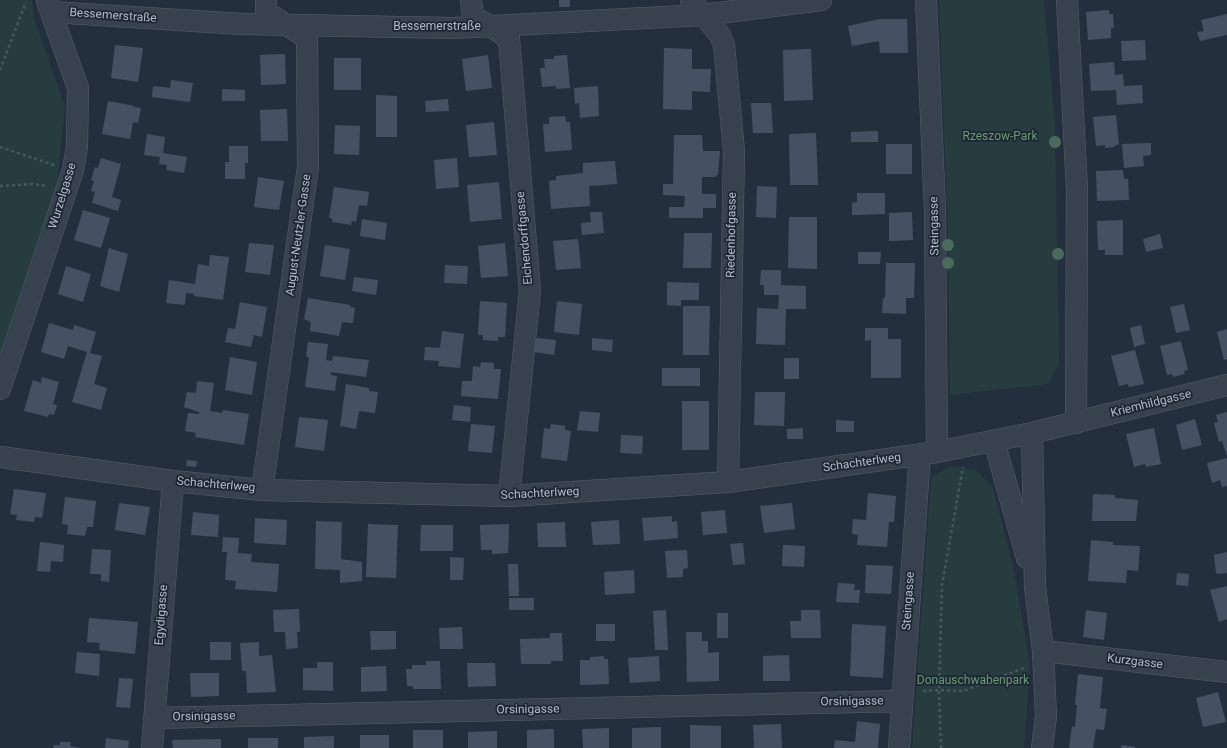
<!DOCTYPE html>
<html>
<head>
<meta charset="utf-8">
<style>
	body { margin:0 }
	canvas { display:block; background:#242f3e }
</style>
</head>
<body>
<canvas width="1227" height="748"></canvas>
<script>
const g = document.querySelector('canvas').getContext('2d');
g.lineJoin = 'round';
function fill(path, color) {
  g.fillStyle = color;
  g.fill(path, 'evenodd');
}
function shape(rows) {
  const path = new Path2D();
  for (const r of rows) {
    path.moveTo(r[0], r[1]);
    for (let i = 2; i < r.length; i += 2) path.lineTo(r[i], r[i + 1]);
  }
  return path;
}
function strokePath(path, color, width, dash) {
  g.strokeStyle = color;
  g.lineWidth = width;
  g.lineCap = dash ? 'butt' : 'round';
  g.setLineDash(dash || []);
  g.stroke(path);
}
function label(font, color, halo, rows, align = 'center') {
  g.font = font + ' Roboto,sans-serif';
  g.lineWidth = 3.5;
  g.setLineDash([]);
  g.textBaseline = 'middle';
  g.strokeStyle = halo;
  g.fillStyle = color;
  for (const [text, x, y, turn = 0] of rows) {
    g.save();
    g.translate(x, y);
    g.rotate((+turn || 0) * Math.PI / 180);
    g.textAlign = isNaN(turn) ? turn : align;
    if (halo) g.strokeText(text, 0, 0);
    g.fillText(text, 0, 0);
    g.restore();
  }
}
fill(shape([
	[0,0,32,0,34,19,65,106,57,186,22,287,0,364],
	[939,0,1044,0,1055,124,1059,363,1049,384,950,395,948,236],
	[950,466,976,470,993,488,1013,565,1030,665,1024,748,912,748,931,478]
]), '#263c3f');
fill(shape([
	[559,0,570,0,570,7,559,7],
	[1109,10,1109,14,1113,14,1114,28,1111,28,1111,38,1088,40,1086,12],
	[1227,14,1227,35,1200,41,1197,32,1204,31,1201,20],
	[880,19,907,19,908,53,880,53,879,41,852,46,848,26],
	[1145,40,1146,60,1122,61,1121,41],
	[115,45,143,48,138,82,111,78],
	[664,48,692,49,692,69,711,69,710,92,692,91,692,110,663,109],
	[811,49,813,100,784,101,783,50],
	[285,54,286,84,261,85,260,55],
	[488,55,492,88,466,91,462,59],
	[567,55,570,88,556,89,556,86,542,87,540,68,545,68,544,59,554,59,554,56],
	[334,58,361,58,361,90,334,90],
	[1114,62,1115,75,1123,74,1124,86,1142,85,1143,103,1117,105,1116,90,1091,91,1089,64],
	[171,80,193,83,190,102,152,97,153,86,170,88],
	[598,86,599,116,580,118,579,103,575,104,574,88],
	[222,89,245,90,245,101,222,101],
	[376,95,397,96,397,137,376,137],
	[448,99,449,111,426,112,425,101],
	[108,101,135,106,134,107,141,108,138,123,133,122,130,139,102,134],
	[751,103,771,103,773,133,753,133],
	[287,109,288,141,261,141,260,110],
	[1116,115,1119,145,1115,145,1115,147,1105,148,1105,145,1096,146,1093,117],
	[565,116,566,122,570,122,572,150,545,152,543,124,549,124,549,117],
	[494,122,497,155,469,157,466,125],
	[335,125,360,126,359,155,334,154],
	[878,131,878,142,851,142,851,132],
	[816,133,818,185,790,185,789,134],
	[147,134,165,137,163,153,187,157,184,173,166,170,167,165,159,164,160,157,144,155],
	[674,135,702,135,703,151,720,151,718,174,715,177,702,177,702,194,716,194,716,208,703,208,703,218,669,218,669,207,684,207,685,196,663,195,663,184,673,184],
	[1151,143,1151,155,1143,156,1144,166,1124,168,1122,144],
	[886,144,912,144,912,174,886,174],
	[229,146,248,146,248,163,245,163,245,179,225,179,225,162,229,162],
	[101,158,121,164,112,197,121,200,118,211,92,203,95,192,91,191,94,181,91,180,95,167,98,168],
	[457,158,459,187,436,189,434,160],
	[615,161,617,184,589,186,590,206,551,209,549,181,556,180,556,176,583,173,583,163],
	[1123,170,1124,179,1128,179,1129,200,1097,201,1096,171],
	[258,177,284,181,279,210,254,207],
	[499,182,502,219,470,222,467,185],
	[757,186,777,187,776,218,756,217],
	[334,187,369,192,367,206,359,205,356,222,352,221,351,225,332,222,332,218,329,218],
	[857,193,885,193,885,214,852,215,852,203,857,202],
	[83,210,110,218,101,248,74,240],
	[590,212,602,212,604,233,582,235,581,223,591,222],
	[912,212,913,240,889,241,889,213],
	[789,217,817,217,817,269,788,268],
	[362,219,387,223,385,240,360,236],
	[1123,220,1123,255,1105,255,1105,250,1098,250,1097,221],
	[684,233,712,233,711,268,683,268],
	[1160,234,1163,248,1146,252,1143,239],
	[578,239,581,268,556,270,553,241],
	[249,243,274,245,270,275,245,272],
	[505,243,508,276,481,278,478,246],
	[325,245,350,249,345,280,320,276],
	[109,248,128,254,119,292,100,286],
	[858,252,881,252,880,264,858,264],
	[210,255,229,257,223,300,194,296,194,294,186,293,185,305,166,303,169,280,195,284,198,264,209,266],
	[886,263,915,263,914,298,906,298,906,314,882,313,883,298,885,298],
	[445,265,468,266,467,284,444,283],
	[66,266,91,274,83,302,58,294],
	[761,270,781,270,781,285,806,286,806,309,786,309,785,345,756,344,757,308,778,309,779,295,764,295,764,285,760,285],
	[354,277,378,280,376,295,352,291],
	[667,282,699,283,699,300,681,300,681,306,667,305],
	[308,298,350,305,350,307,355,308,353,323,342,322,339,336,310,331,311,322,304,319],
	[480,301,507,303,505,337,498,337,498,341,483,340,483,335,478,335],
	[557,301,582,304,579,335,554,332],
	[240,302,267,307,262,337,254,335,251,347,225,342,228,328,235,329],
	[1184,304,1190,330,1176,333,1170,307],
	[683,306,710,306,709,355,683,355],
	[49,323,73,330,74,325,96,332,90,353,102,356,94,384,107,388,101,410,72,402,87,352,68,346,64,359,41,352],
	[1141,325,1145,344,1134,347,1130,328],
	[865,328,888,328,888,339,901,339,901,378,871,378,871,340,865,341],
	[1227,329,1227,359,1224,360,1217,332],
	[442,331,464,334,460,368,438,366,439,361,424,360,425,347,440,348],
	[536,338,556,340,554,355,534,352],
	[592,338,613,340,612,352,592,350],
	[1181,341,1188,370,1184,371,1185,374,1173,377,1172,374,1167,375,1160,346],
	[308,342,328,344,326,360,332,361,333,356,369,360,366,377,331,372,331,375,337,376,335,391,305,387,309,357,306,357],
	[1135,350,1144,384,1129,387,1128,384,1119,386,1111,356],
	[230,357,257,362,252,395,225,390],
	[784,358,799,358,799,379,784,379],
	[481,362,494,363,494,369,501,369,498,399,461,396,462,381,472,381,473,366,480,367],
	[662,368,700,368,700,386,662,386],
	[42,377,59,382,53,404,57,405,54,415,49,414,48,417,24,411,33,380,41,383],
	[197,381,214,383,210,411,222,413,223,410,249,414,244,445,195,437,196,433,185,431,188,413,199,414,199,412,184,407,187,392,196,393],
	[346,384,369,388,369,391,378,392,375,413,359,411,356,429,340,426],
	[755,392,785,392,784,426,754,425],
	[682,401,709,401,709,450,682,450],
	[454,405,471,407,470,422,452,420],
	[580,411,600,413,598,432,577,430],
	[1227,412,1227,456,1222,441,1219,442,1214,423,1218,422,1216,415],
	[299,417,328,420,324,451,295,447],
	[1195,419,1202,445,1182,450,1176,425],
	[836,420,854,421,854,432,836,432],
	[471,424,495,426,492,453,468,451],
	[551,424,565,426,565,430,571,431,567,461,541,458,544,428,550,429],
	[803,428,803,439,787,439,787,429],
	[1154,428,1161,464,1146,467,1145,464,1134,467,1126,434],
	[621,435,643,436,642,454,620,453],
	[1227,458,1227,486,1222,487,1220,480,1212,483,1207,463],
	[187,460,197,461,196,467,186,466],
	[14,489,46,493,42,518,35,517,34,522,16,520,17,515,10,514],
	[868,493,896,496,894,522,889,522,887,547,857,545,858,535,852,534,853,519,866,520],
	[1093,494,1115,495,1115,498,1138,500,1136,521,1092,521],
	[65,497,96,501,93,527,87,527,85,536,67,534,68,525,62,524],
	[119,503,150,507,145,535,115,530],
	[792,503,795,529,764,533,760,506],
	[725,510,727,533,703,535,701,512],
	[193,512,219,515,218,537,191,535],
	[672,516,672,522,677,521,678,538,644,541,642,518],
	[255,518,287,520,286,545,254,543],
	[619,520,620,544,593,545,591,522],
	[316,521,342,522,341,559,362,562,362,581,340,583,340,570,315,569],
	[565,522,566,547,538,547,537,523],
	[368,524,398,525,396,578,366,577],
	[509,524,508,553,492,554,492,550,481,550,480,525],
	[421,525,453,525,453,551,420,551],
	[223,537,239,538,238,553,252,554,251,562,279,564,277,592,235,589,236,581,225,580,227,552,222,552],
	[1091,540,1113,542,1113,545,1140,546,1138,571,1127,570,1126,583,1088,581],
	[40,542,64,545,63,562,51,561,50,572,37,571],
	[743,543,745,564,733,565,730,544],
	[783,545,805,546,804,567,782,566],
	[92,549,111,550,109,582,101,581,101,574,90,574],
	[687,550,688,568,683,569,683,577,667,578,665,551],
	[1227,552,1227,573,1220,574,1216,573,1214,555],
	[450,557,464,558,463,580,450,580],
	[508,564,518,564,519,596,509,596],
	[866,565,893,566,891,594,865,593],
	[634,570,635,593,605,595,604,572],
	[1177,573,1189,574,1188,586,1176,585],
	[838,583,855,584,854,590,860,590,859,603,836,602],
	[1227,586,1227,619,1219,622,1210,590],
	[509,598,534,598,534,610,509,610],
	[299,609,300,632,297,632,298,648,286,649,285,632,274,632,273,610],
	[666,610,668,650,655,650,653,611],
	[801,610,820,610,821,638,791,638,790,621,801,621],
	[1086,610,1107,613,1104,640,1083,637],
	[717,613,728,613,728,638,717,638],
	[89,618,138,622,135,654,99,650,100,643,87,642],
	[596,624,615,624,615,641,596,641],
	[852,624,886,626,883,678,850,676],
	[462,627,463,649,440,649,439,628],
	[370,631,396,631,396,649,371,650],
	[686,632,702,632,702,641,708,641,708,653,719,652,719,681,687,682],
	[550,633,562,633,563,661,551,661,551,664,521,664,520,639,550,638],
	[210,642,231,642,231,660,210,660],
	[259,642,259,656,272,655,276,692,247,693,246,671,242,671,240,643],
	[77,652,100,654,99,676,75,673],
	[789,655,790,681,763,681,763,656],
	[604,656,604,659,608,659,609,684,580,685,580,660,590,660,590,657],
	[659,656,660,681,630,683,628,658],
	[426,661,440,661,441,689,413,689,413,686,407,686,406,669,412,669,412,665,426,665],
	[317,662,333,662,333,691,303,690,303,668,317,668],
	[467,663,495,663,496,686,468,687],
	[386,666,387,691,361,692,361,667],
	[190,673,219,673,219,696,191,697],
	[1078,674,1103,677,1100,708,1107,709,1104,730,1096,729,1093,748,1069,748,1072,726,1075,727,1077,705,1075,705],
	[119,678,133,679,130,708,116,707],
	[1218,692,1226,722,1203,727,1196,698],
	[857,721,880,724,878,748,834,748,835,740,855,742],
	[781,724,782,748,754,748,753,725],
	[690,725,721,726,721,748,690,748],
	[661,727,661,748,632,748,632,728],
	[609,728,609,748,583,748,582,729],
	[554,729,554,748,527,748,527,730],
	[413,730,443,730,443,748,413,748],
	[497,731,497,748,468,748,468,732],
	[360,735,389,735,389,748,360,748],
	[334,736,334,748,304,748,304,737],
	[106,738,129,741,128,748,105,748],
	[248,738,278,738,278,748,248,748],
	[221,739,221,748,173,748,172,740],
	[60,742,71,742,70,746,80,748,53,748,54,745,60,745],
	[1122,745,1135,747,1135,748,1121,748]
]), '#455162');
const minor = shape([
	[471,0,473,17,492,27,509,39,530,291,509,496],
	[691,0,720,35,724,45,734,151,728,482],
	[926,0,935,211,937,452],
	[1067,0,1077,190,1076,423],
	[52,12,242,24,454,28,703,15,821,0],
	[0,389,73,170,77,147,78,88,47,1],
	[1032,433,1035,587,1043,651,1046,716,1042,748],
	[994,441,1027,558],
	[0,457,173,481,262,490,509,496,728,482,937,452,1032,433,1227,385],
	[262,490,308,167,307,38,266,12,266,0],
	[1043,651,1227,672],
	[154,718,902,701],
	[152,748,173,481],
	[899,748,920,454]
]);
strokePath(minor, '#565f6c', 22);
strokePath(shape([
	[0,70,26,2],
	[0,147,54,165],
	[0,186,32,184,47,186],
	[923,691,939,690,942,585,963,467],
	[941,748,939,690,963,691,1024,668]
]), '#44595c', 2.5, [3, 3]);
strokePath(minor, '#38414e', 21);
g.fillStyle = '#4b6a5d';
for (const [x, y] of [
	[1055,142],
	[948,245],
	[1058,254],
	[948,263]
]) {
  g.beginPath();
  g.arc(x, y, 6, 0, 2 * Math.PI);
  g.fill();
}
label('12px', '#b4bcc9', '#1d2633', [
	["Bessemerstraße",113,16,4],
	["Bessemerstraße",437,27],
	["Wurzelgasse",63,196,-73],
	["Steingasse",935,226,-91],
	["August-Neutzler-Gasse",299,235,-82],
	["Riedenhofgasse",732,235,-89],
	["Eichendorffgasse",525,238,-95],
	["Kriemhildgasse",1151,404,-14],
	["Schachterlweg",862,463,-8],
	["Schachterlweg",216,485,5],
	["Schachterlweg",540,494,-3],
	["Steingasse",909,601,-86],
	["Egydigasse",162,615,-86],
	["Kurzgasse",1135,662,7],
	["Orsinigasse",852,702,-1],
	["Orsinigasse",528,710,-1],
	["Orsinigasse",204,717,-1]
]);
label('12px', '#6b9a76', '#1d2633', [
	["Rzeszow-Park",1000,137],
	["Donauschwabenpark",973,681]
]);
</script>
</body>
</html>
